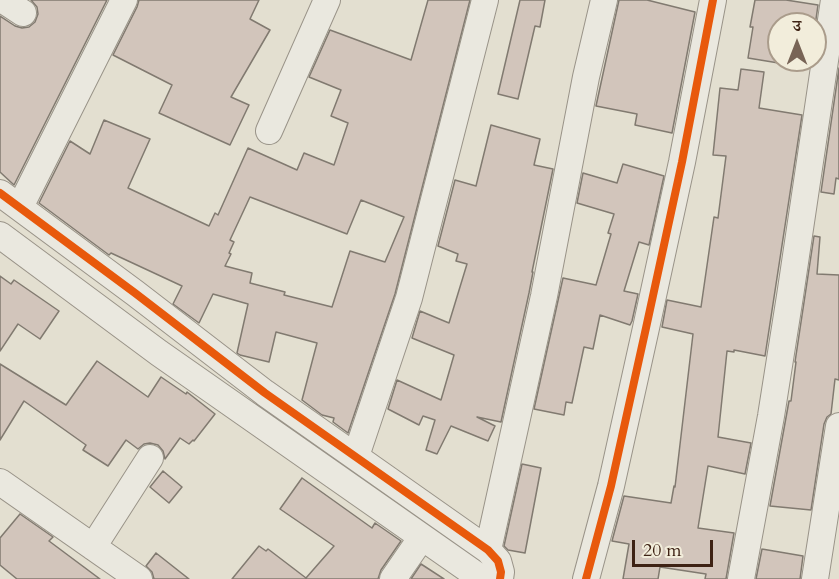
<!DOCTYPE html>
<html>
<head>
<meta charset="utf-8">
<style>
	body { margin:0 }
	#map { position:relative; width:839px; height:579px; overflow:hidden; background:#e3dfd0; font-family:Cardo,"Noto Serif Devanagari",serif }
	canvas { display:block }
	.north { position:absolute; left:767px; top:12px; width:60px; height:60px; box-sizing:border-box; background:#f2eddb; border:2px solid #aa9c8b; border-radius:50%; rotate:0deg; font-size:16px; font-weight:700; line-height:24px; text-align:center; color:#3e2214 }
	.north::after { content:''; display:block; margin:auto; width:21px; height:27px; background:#786456; clip-path:polygon(50% 0,100% 100%,50% 72%,0 100%) }
	.scale { position:absolute; left:632px; top:540px; width:81px; height:27px; box-sizing:border-box; border:3px solid #3e2214; border-top:0; padding-left:8px; font-size:18px; line-height:21px; white-space:nowrap; color:#3e2214; -webkit-text-stroke:4px #f2eddb; paint-order:stroke }
</style>
</head>
<body>
<div id="map">
<canvas width="839" height="579"></canvas>
<div class="north">उ</div>
<div class="scale">20 m</div>
</div>
<script>
const g = document.querySelector('canvas').getContext('2d');
g.lineJoin = 'round';
function fill(path, color) {
  g.fillStyle = color;
  g.fill(path, 'evenodd');
}
function shape(rows) {
  const path = new Path2D();
  for (const r of rows) {
    path.moveTo(r[0], r[1]);
    for (let i = 2; i < r.length; i += 2) path.lineTo(r[i], r[i + 1]);
  }
  return path;
}
function strokePath(path, color, width, dash) {
  g.strokeStyle = color;
  g.lineWidth = width;
  g.lineCap = dash ? 'butt' : 'round';
  g.setLineDash(dash || []);
  g.stroke(path);
}
const building = shape([
	[31,0,107,0,14,185,0,172,0,16,15,26,22,28,29,27,35,22,38,14,37,7,31,0],
	[139,0,259,0,250,19,270,30,231,97,249,105,230,145,159,113,172,85,113,55,137,7,139,0],
	[428,0,470,0,395,294,348,433,333,422,334,418,322,415,302,400,317,343,276,332,269,362,240,355,237,353,248,304,213,294,199,323,173,304,182,286,111,253,109,255,39,203,70,141,90,154,104,120,150,139,128,188,209,226,215,213,218,215,248,148,297,170,304,153,334,165,348,123,331,116,341,90,309,77,330,30,411,60,428,0],
	[250,197,347,234,361,200,404,217,385,262,350,251,332,307,284,295,285,292,250,283,252,273,225,266,231,254,229,253,234,242,230,240,250,197],
	[520,0,545,0,540,27,535,26,518,99,498,94,520,0],
	[619,0,647,0,695,12,672,133,635,125,637,114,596,106,619,0],
	[755,0,786,0,818,5,815,26,815,24,779,24,779,60,810,60,809,68,748,58,753,27,750,27,755,0],
	[839,68,839,179,836,178,834,194,821,192,839,68],
	[741,69,764,72,759,108,802,115,765,356,734,350,734,352,727,351,718,437,751,443,745,474,708,466,698,528,734,533,726,579,705,579,706,574,660,567,658,579,623,579,629,544,612,541,624,496,671,503,674,486,675,487,693,334,662,327,667,300,701,307,714,217,718,218,726,156,713,155,720,88,738,90,741,69],
	[491,125,540,139,534,165,553,169,532,272,533,272,529,293,501,422,477,417,495,426,488,441,451,426,437,454,426,450,435,420,423,416,419,425,388,409,397,380,441,400,454,355,412,338,420,311,449,323,467,264,456,261,458,254,438,246,455,180,476,186,491,125],
	[623,164,664,176,649,245,639,242,624,291,638,294,632,321,630,325,600,315,593,349,584,347,572,403,566,402,564,415,534,409,563,278,596,285,611,234,608,233,614,214,577,203,583,173,617,183,623,164],
	[814,236,820,237,817,274,839,275,839,380,835,379,831,414,827,417,824,424,811,510,770,506,789,401,791,401,796,362,795,362,814,236],
	[0,276,11,284,14,280,59,311,40,339,18,324,0,351,0,276],
	[97,361,148,397,161,377,186,394,187,392,215,414,194,441,193,440,189,444,180,438,165,459,163,451,158,445,150,443,144,444,138,449,126,440,108,466,83,450,86,445,24,401,0,440,0,364,66,405,97,361],
	[522,464,541,468,525,553,508,550,504,546,522,464],
	[163,471,182,487,169,503,150,487,163,471],
	[302,478,372,528,375,523,401,541,381,570,378,579,232,579,259,546,266,551,268,549,306,578,334,546,280,509,302,478],
	[20,514,53,537,49,541,100,579,17,579,0,565,0,538,20,514],
	[762,549,803,556,800,579,756,579,762,549],
	[156,553,189,579,154,579,152,572,146,566,156,553],
	[421,564,444,579,411,579,421,564]
]);
fill(building, '#d2c5bb');
strokePath(building, '#817a70', 1.5);
const minor = shape([
	[3,0,23,13],
	[269,131,327,0],
	[0,193,135,293,265,393,488,550,498,561,501,572,500,579],
	[20,207,124,0],
	[0,235,159,353,482,579],
	[356,456,409,298,485,0],
	[0,482,139,579],
	[93,547,150,458],
	[488,550,544,296,586,77,604,0],
	[393,579,422,537],
	[586,579,611,486,646,328,682,162,713,0],
	[741,579,771,416,790,296,834,0],
	[815,579,839,426]
]);
strokePath(minor, '#999388', 28);
strokePath(minor, '#eae8df', 26);
strokePath(shape([
	[0,193,135,293,265,393,488,550,498,561,501,572,500,579],
	[586,579,611,486,646,328,682,162,713,0]
]), '#e8590c', 8);
</script>
</body>
</html>
